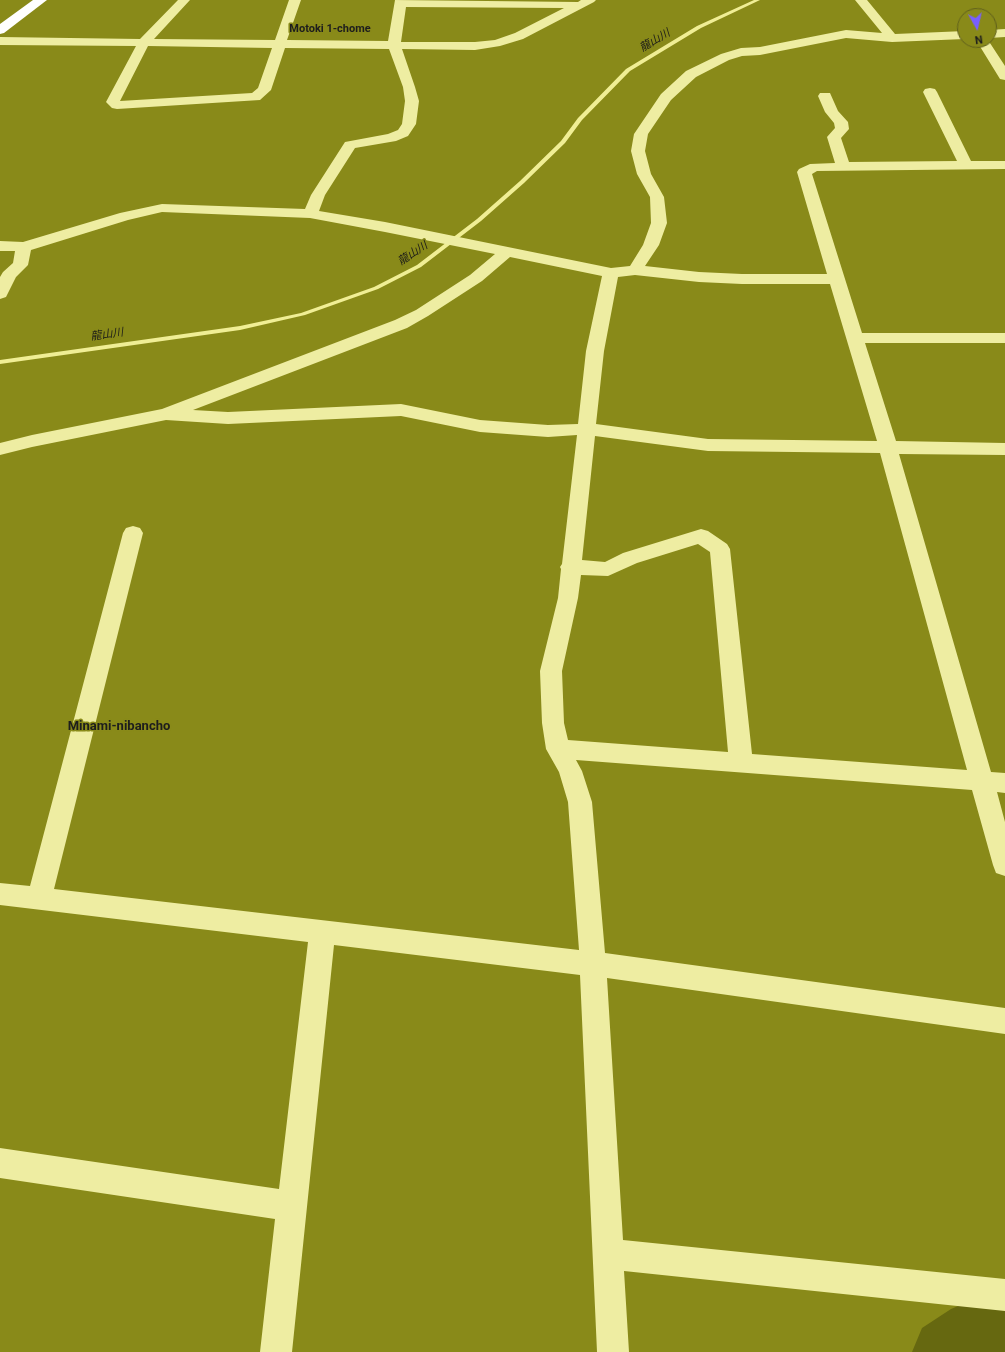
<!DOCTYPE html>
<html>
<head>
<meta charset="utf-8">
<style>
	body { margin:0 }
	#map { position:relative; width:1005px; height:1352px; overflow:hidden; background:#898a19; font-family:Roboto,sans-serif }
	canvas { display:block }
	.north { position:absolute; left:957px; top:8px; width:40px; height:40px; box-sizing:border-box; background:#898a19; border:1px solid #5e5e1b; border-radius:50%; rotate:172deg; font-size:11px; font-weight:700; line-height:16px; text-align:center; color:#1d1d1d }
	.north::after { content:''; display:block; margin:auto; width:14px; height:18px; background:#785fff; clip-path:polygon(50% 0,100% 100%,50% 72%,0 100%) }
</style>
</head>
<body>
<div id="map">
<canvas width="1005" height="1352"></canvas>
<div class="north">N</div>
</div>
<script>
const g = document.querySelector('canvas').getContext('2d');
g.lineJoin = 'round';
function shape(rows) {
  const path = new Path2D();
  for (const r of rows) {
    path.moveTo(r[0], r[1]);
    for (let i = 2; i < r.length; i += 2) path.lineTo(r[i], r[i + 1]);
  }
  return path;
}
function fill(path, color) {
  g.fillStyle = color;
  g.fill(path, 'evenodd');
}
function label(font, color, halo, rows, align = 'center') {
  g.font = font + ' Roboto,"Noto Sans JP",sans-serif';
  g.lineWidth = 3;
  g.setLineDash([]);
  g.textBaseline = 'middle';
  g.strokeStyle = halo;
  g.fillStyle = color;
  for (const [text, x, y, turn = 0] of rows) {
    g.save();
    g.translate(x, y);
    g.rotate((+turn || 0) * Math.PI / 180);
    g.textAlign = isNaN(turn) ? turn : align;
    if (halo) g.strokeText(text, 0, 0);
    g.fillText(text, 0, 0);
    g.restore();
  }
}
fill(shape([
	[754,0,760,0,701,28,630,71,582,120,565,143,524,183,481,221,421,267,378,289,305,315,240,330,0,364,0,360,240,326,301,313,374,287,417,265,477,219,520,181,561,141,578,118,626,69,697,26,754,0]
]), '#f0ee95');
fill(shape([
	[1005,1294,1005,1352,912,1352,922,1328,951,1309,975,1299,1005,1294]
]), '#666810');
fill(shape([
	[178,0,190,0,154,39,275,40,289,0,301,0,287,40,388,41,395,0,578,2,581,0,596,0,594,2,523,39,500,46,475,50,402,49,415,87,419,101,416,124,408,136,396,141,355,148,325,195,319,211,385,222,611,268,630,266,643,245,651,223,650,197,637,174,631,151,634,134,661,94,686,71,721,54,741,48,760,47,846,30,882,33,855,0,867,0,895,34,965,31,965,39,892,42,846,38,760,55,742,56,729,60,696,77,671,100,648,134,645,151,651,174,664,197,667,223,659,245,645,266,699,272,742,274,827,274,797,172,799,169,810,164,835,163,827,137,835,128,834,123,825,112,818,96,820,93,830,93,838,111,848,122,849,129,841,138,849,162,957,161,923,92,925,89,930,88,935,89,937,92,971,161,1005,161,1005,169,817,171,812,174,862,333,1005,333,1005,343,865,343,896,441,1005,443,1005,455,899,454,991,772,1005,773,1005,793,997,792,1005,822,1005,876,996,873,993,865,972,790,576,760,582,771,592,802,605,953,1005,1008,1005,1034,607,978,623,1240,1005,1279,1005,1311,624,1271,629,1352,597,1352,580,975,334,945,292,1352,260,1352,275,1219,0,1178,0,1148,279,1189,308,942,0,905,0,883,30,886,123,533,126,528,133,526,140,528,143,533,54,889,579,950,568,802,559,772,546,749,542,723,540,671,558,598,561,569,560,567,562,564,577,435,548,437,480,432,401,416,228,424,166,420,32,447,0,455,0,443,32,435,162,409,395,320,416,310,470,275,495,254,385,232,310,218,162,212,128,220,31,250,28,265,16,277,6,297,0,299,0,277,3,272,13,263,15,251,0,251,0,241,23,242,120,213,162,204,305,209,311,195,345,142,388,134,398,130,402,124,405,101,403,87,389,49,285,48,271,90,260,100,117,109,112,108,106,102,136,46,0,45,0,37,140,39,178,0],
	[406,7,564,8,515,33,495,40,475,42,401,42,406,7],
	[148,46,272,48,258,88,252,93,120,101,148,46],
	[510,257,602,276,586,351,578,424,548,425,480,420,401,404,228,412,193,410,407,328,428,316,482,281,510,257],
	[635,275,699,282,742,284,830,284,877,441,708,439,596,424,604,351,618,277,635,275],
	[595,436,708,451,880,453,967,770,752,754,730,549,727,544,708,531,701,529,623,553,605,562,582,560,595,436],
	[698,544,710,552,728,752,568,740,564,723,562,671,578,598,581,575,608,576,637,563,698,544],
	[1005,29,1005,37,989,38,989,30,1005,29],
	[976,40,988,40,1005,66,1005,80,1000,79,976,40]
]), '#eeeda2');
fill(shape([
	[33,0,47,0,4,33,0,34,0,24,33,0]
]), '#fff');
label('bold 11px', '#1d1d1d', '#898a19', [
	["Motoki 1-chome",330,29]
]);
label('italic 11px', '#1c1c19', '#898a19', [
	["龍山川",655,41,-31],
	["龍山川",413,254,-33],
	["龍山川",107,335,-8]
]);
label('bold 13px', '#1d1d1d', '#898a19', [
	["Minami-nibancho",119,727]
]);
</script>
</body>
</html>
